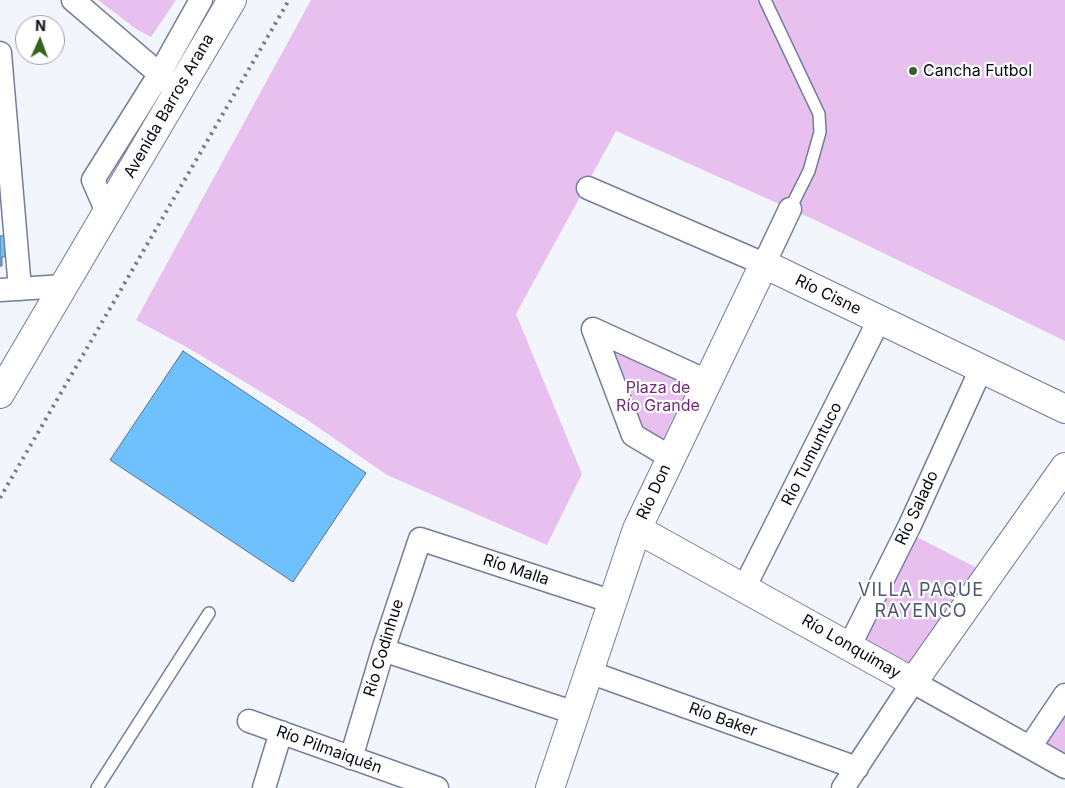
<!DOCTYPE html>
<html>
<head>
<meta charset="utf-8">
<style>
	body { margin:0 }
	#map { position:relative; width:1065px; height:788px; overflow:hidden; background:#f3f5fc; font-family:Inter,sans-serif }
	canvas { display:block }
	.north { position:absolute; left:15px; top:15px; width:50px; height:50px; box-sizing:border-box; background:#fff; border:1px solid #9c9da1; border-radius:50%; rotate:2deg; font-size:14px; font-weight:700; line-height:20px; text-align:center; color:#080b15 }
	.north::after { content:''; display:block; margin:auto; width:18px; height:22px; background:#356323; clip-path:polygon(50% 0,100% 100%,50% 72%,0 100%) }
</style>
</head>
<body>
<div id="map">
<canvas width="1065" height="788"></canvas>
<div class="north">N</div>
</div>
<script>
const g = document.querySelector('canvas').getContext('2d');
g.lineJoin = 'round';
function fill(path, color) {
  g.fillStyle = color;
  g.fill(path, 'evenodd');
}
function shape(rows) {
  const path = new Path2D();
  for (const r of rows) {
    path.moveTo(r[0], r[1]);
    for (let i = 2; i < r.length; i += 2) path.lineTo(r[i], r[i + 1]);
  }
  return path;
}
function strokePath(path, color, width, dash) {
  g.strokeStyle = color;
  g.lineWidth = width;
  g.lineCap = dash ? 'butt' : 'round';
  g.setLineDash(dash || []);
  g.stroke(path);
}
function label(font, color, halo, rows, align = 'center') {
  g.font = font + ' Inter,sans-serif';
  g.lineWidth = 4.5;
  g.setLineDash([]);
  g.textBaseline = 'middle';
  g.strokeStyle = halo;
  g.fillStyle = color;
  for (const [text, x, y, turn = 0] of rows) {
    g.save();
    g.translate(x, y);
    g.rotate((+turn || 0) * Math.PI / 180);
    g.textAlign = isNaN(turn) ? turn : align;
    if (halo) g.strokeText(text, 0, 0);
    g.fillText(text, 0, 0);
    g.restore();
  }
}
fill(shape([
	[98,0,176,0,151,37,136,29],
	[311,0,1065,0,1065,341,815,220,616,131,516,314,582,474,547,545,387,475,306,419,190,349,136,320],
	[609,346,695,385,667,445,641,429],
	[913,535,981,570,908,670,860,643],
	[1065,716,1065,753,1047,743]
]), '#e8c0ef');
const building = shape([
	[10,235,11,256,2,257,2,266,0,266,0,236,10,235],
	[183,351,366,473,293,582,110,460,183,351]
]);
fill(building, '#6fc0fe');
strokePath(building, '#577287', 1);
const lane = shape([
	[765,0,819,114,820,132,809,171,790,209],
	[97,788,209,613]
]);
const street = shape([
	[73,0,171,84],
	[0,53,20,289],
	[588,188,764,264,790,209],
	[107,212,93,180,159,75,201,0],
	[0,290,64,286],
	[670,457,633,435,593,329,707,381],
	[744,588,879,320],
	[850,645,910,525,981,369],
	[383,650,575,713],
	[589,672,857,768],
	[249,721,437,788],
	[1030,747,1065,695],
	[351,758,383,650,420,539,613,602],
	[264,788,281,732],
	[843,788,913,682,1065,767]
]);
const secondary = shape([
	[0,394,232,0],
	[637,529,913,682,1065,467],
	[550,788,637,529,764,264,1065,409]
]);
strokePath(lane, '#747e9b', 14);
strokePath(street, '#747e9b', 25);
strokePath(secondary, '#747e9b', 30);
strokePath(lane, '#fff', 11);
strokePath(street, '#fff', 22);
strokePath(secondary, '#fff', 28);
strokePath(shape([
	[0,498,289,0]
]), '#7a7d85', 4, [2.5, 5]);
for (const [x, y, r, color] of [
	[913,71,5,"#356323"]
]) {
  const dot = new Path2D();
  dot.arc(x, y, r, 0, 2 * Math.PI);
  g.fillStyle = color;
  g.fill(dot);
  strokePath(dot, '#fff', 2);
}
label('16px', '#080b15', '#fff', [
	["Cancha Futbol",923,71]
], 'left');
label('16px', '#080b15', '#fff', [
	["Avenida Barros Arana",169,106,-60],
	["Río Cisne",828,295,26],
	["Río Tumuntuco",812,454,-63],
	["Río Don",654,492,-65],
	["Río Salado",917,508,-65],
	["Río Malla",516,570,18],
	["Río Lonquimay",851,647,30],
	["Río Codinhue",384,648,-73],
	["Río Baker",723,720,20],
	["Río Pilmaiquén",329,750,20]
]);
label('16px', '#71297e', '#fff', [
	["Plaza de",658,388],
	["Río Grande",658,406]
]);
g.letterSpacing = '1px';
label('18px', '#4d5772', '#fff', [
	["VILLA PAQUE",921,591],
	["RAYENCO",921,612]
]);
g.letterSpacing = '0px';
</script>
</body>
</html>
